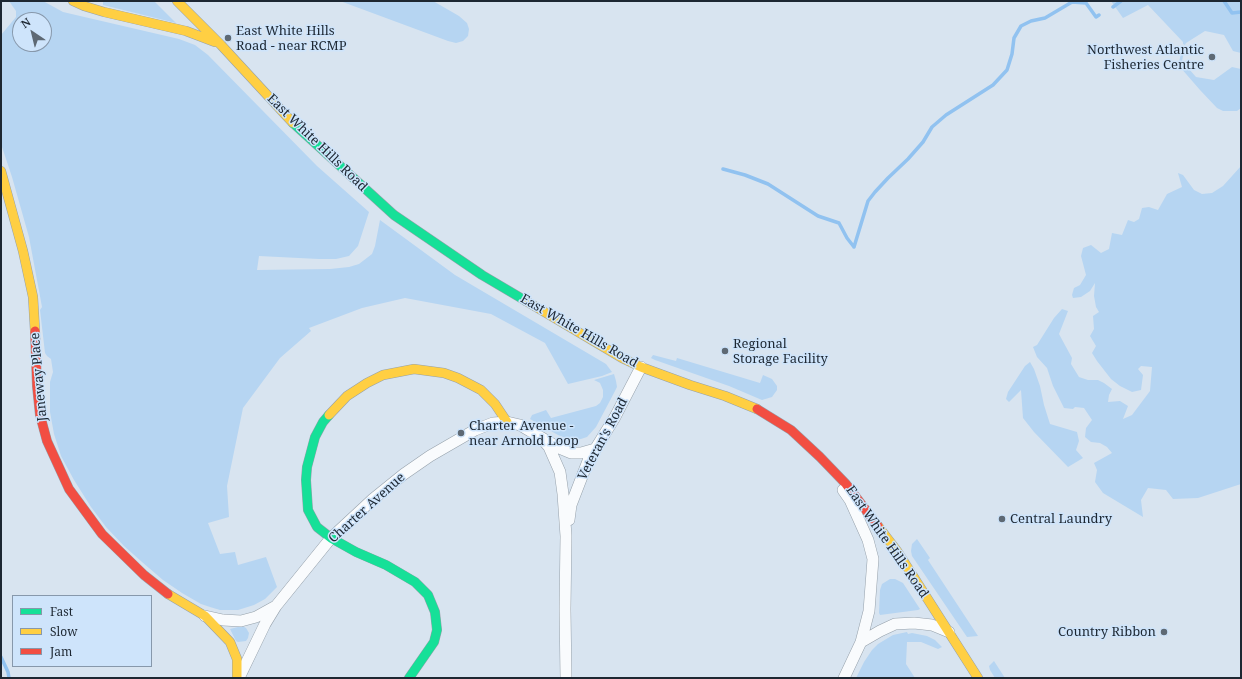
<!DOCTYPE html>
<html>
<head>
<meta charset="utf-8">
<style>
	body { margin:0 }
	#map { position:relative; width:1242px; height:679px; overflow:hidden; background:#d8e4f0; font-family:"Noto Serif",serif }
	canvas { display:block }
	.frame { position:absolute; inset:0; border:2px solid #1d2732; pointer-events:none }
	.legend { position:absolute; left:12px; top:595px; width:140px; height:72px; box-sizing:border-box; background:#cee4fb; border:1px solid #8798ab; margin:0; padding:5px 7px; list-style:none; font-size:12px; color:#1d2732 }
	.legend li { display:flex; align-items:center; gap:8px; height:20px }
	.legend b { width:20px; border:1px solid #8798ab }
	.north { position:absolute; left:12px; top:12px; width:40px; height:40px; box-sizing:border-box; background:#cee4fb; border:1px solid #8798ab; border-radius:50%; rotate:325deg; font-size:11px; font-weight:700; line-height:16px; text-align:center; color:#1d2732 }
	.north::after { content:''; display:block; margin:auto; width:14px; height:18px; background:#5e6974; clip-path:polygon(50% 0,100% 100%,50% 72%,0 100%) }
</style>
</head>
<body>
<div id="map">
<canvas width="1242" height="679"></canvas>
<div class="frame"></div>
<ul class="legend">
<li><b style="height:5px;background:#16e098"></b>Fast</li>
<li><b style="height:5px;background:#ffcf43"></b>Slow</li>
<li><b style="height:5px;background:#f24e42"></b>Jam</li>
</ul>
<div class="north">N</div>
</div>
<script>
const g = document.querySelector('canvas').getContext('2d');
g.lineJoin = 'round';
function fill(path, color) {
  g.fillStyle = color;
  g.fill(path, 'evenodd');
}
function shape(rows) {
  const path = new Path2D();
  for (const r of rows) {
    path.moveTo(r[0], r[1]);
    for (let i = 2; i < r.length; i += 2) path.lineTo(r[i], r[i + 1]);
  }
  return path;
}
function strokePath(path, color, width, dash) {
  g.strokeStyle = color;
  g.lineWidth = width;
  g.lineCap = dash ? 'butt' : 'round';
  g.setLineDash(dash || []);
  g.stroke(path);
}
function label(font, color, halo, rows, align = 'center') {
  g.font = font + ' "Noto Serif",serif';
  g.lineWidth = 3;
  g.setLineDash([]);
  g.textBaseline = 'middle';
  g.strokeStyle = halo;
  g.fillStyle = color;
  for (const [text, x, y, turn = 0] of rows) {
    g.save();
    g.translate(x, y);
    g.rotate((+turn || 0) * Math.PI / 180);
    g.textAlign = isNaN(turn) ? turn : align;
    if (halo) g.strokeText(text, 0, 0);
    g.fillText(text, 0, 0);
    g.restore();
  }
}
fill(shape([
	[9,1,43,1,63,12,179,39,195,45,208,55,317,166,369,212,358,246,349,256,336,259,319,259,259,256,257,270,330,269,349,267,359,264,372,254,375,246,380,220,455,275,606,364,612,372,602,376,568,384,545,343,491,314,405,298,362,308,309,328,311,331,280,358,243,408,227,486,229,517,208,523,220,554,235,552,238,565,266,557,277,587,265,599,254,605,238,610,220,610,210,607,201,604,182,593,163,580,142,562,124,546,106,527,91,507,74,480,61,456,54,434,50,412,50,382,53,372,51,359,47,356,45,353,40,310,42,307,29,237,12,177,1,144,1,35,16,17,16,11],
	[20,20,44,20,44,44,20,44],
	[103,1,154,1,176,23,103,5],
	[340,1,433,1,459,16,467,23,469,29,468,36,463,41,456,43,448,41],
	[1111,1,1241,1,1241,53,1233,51,1224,35,1205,31,1186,43,1185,45,1183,44,1183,42,1148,5,1123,18],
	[1183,46,1185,47,1182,61,1196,77,1214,80,1232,67,1241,69,1241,108,1237,111,1223,111,1217,108,1200,90,1180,67,1179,62],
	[1241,166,1241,484,1198,498,1173,499,1166,490,1148,488,1141,500,1143,517,1103,493,1095,482,1097,470,1094,463,1112,453,1107,447,1100,443,1091,442,1085,437,1086,428,1092,420,1084,408,1075,407,1073,409,1064,408,1053,386,1047,368,1037,357,1033,347,1037,345,1054,318,1062,309,1068,311,1059,334,1072,358,1071,364,1079,377,1088,380,1098,380,1104,383,1112,389,1109,395,1108,402,1120,401,1128,406,1123,419,1132,415,1150,391,1152,367,1141,366,1138,369,1143,375,1141,390,1132,392,1120,386,1111,379,1097,361,1092,353,1096,346,1090,336,1094,329,1093,316,1099,312,1096,307,1094,296,1095,283,1090,291,1081,297,1073,298,1072,295,1074,288,1080,285,1086,275,1081,256,1083,248,1091,245,1101,253,1109,249,1112,233,1122,235,1128,220,1134,222,1139,219,1142,208,1149,207,1158,210,1167,194,1182,187,1178,173,1183,175,1194,190,1202,194,1212,193,1223,186],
	[653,355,676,361,677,358,760,383,763,375,772,379,777,386,777,390,772,397,762,400,729,386,655,360,651,358],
	[1030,362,1034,369,1040,386,1044,405,1050,424,1077,432,1079,441,1076,450,1083,458,1068,467,1034,432,1023,418,1021,390,1009,402,1006,399,1008,392,1025,366],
	[614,374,616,381,617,387,615,391,596,427,587,437,581,439,571,440,558,435,530,419,532,415,546,410,551,418,596,406,600,403,603,397,603,390,600,383,594,380],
	[917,539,930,558,928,560,978,636,967,637,912,556,911,551,912,544],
	[890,579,895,579,903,583,920,609,918,610,880,615,879,613,880,590,882,584],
	[242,626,246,628,249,633,248,638,246,641,238,642,236,641,230,629],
	[907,632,908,634,912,633,927,636,935,640,942,647,938,649,921,642,907,642,906,664,915,678,856,678,864,662,872,650,878,644,893,635],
	[994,661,1005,678,995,678,990,670,989,666]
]), '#b6d5f2');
strokePath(shape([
	[1224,1,1232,13,1241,12],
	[1113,7,1121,1],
	[723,169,745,175,768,184,818,216,839,223,847,238,854,247],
	[854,247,868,201,875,192,888,178,908,159,923,142,932,127,946,115,993,85,1007,70,1012,54,1014,38,1021,26,1031,21,1045,18,1072,2,1086,3,1096,17,1099,15],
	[1,657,8,672,9,678]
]), '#91c2f0', 3.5);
const street = shape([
	[542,439,549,447,560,472,563,494,566,536,565,609,566,678],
	[843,490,850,500,868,540,873,559,869,611,861,642,844,678],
	[569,520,571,505,588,461,615,417,641,367],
	[205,616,223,620,241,621,256,617,274,607],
	[861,642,880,631,895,624,914,623,932,625,949,632],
	[239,678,265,624,276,606,331,538,373,499,404,474,430,456,475,430,493,423,507,422,520,425,559,448,571,453,581,453,595,449]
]);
const fast = shape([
	[293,123,394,215,482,275,526,301],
	[329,415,323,422,315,437,307,467,306,480,308,510,317,527,331,538,356,552,386,565,415,582,428,595,435,612,437,630,434,642,409,678]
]);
const slow = shape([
	[73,1,84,6,104,12,186,31,215,42],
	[177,1,221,45,293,123],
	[1,171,23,251,33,297,35,331],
	[526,301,622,358,641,367,690,385,725,396,757,409],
	[329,415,347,396,367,383,383,375,414,369,444,373,458,378,481,390,495,404,507,422],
	[878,526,897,551,978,678],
	[168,594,205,616,230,642,237,659,237,678]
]);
const jam = shape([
	[35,331,37,386,40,415,47,441,69,489,102,534,144,575,168,594],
	[757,409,791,430,820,457,846,484,878,526]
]);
strokePath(street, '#95a0aa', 12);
strokePath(fast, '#95a0aa', 10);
strokePath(slow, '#95a0aa', 10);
strokePath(jam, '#95a0aa', 10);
strokePath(street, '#f9fbfd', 11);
strokePath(fast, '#16e098', 9);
strokePath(slow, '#ffcf43', 9);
strokePath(jam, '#f24e42', 9);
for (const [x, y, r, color] of [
	[228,38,4,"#5e6974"],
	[1212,57,4,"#5e6974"],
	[725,351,4,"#5e6974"],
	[461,433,4,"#5e6974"],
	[1002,519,4,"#5e6974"],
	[1164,632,4,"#5e6974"]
]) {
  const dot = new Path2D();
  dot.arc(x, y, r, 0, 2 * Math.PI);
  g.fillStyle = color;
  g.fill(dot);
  strokePath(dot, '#cee4fb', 1.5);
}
label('13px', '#1d2732', '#cee4fb', [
	["East White Hills",236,31],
	["Road - near RCMP",236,46],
	["Northwest Atlantic",1204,50,"right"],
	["Fisheries Centre",1204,65,"right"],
	["Regional",733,344],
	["Storage Facility",733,359],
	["Charter Avenue -",469,426],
	["near Arnold Loop",469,441],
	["Central Laundry",1010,519],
	["Country Ribbon",1156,632,"right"]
], 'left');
label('13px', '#1d2732', '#cee4fb', [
	["East White Hills Road",317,143,44],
	["East White Hills Road",579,331,30],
	["Janeway Place",39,377,-95],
	["Veteran's Road",603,439,-62],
	["Charter Avenue",367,508,-42],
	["East White Hills Road",887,542,55]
]);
</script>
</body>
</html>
